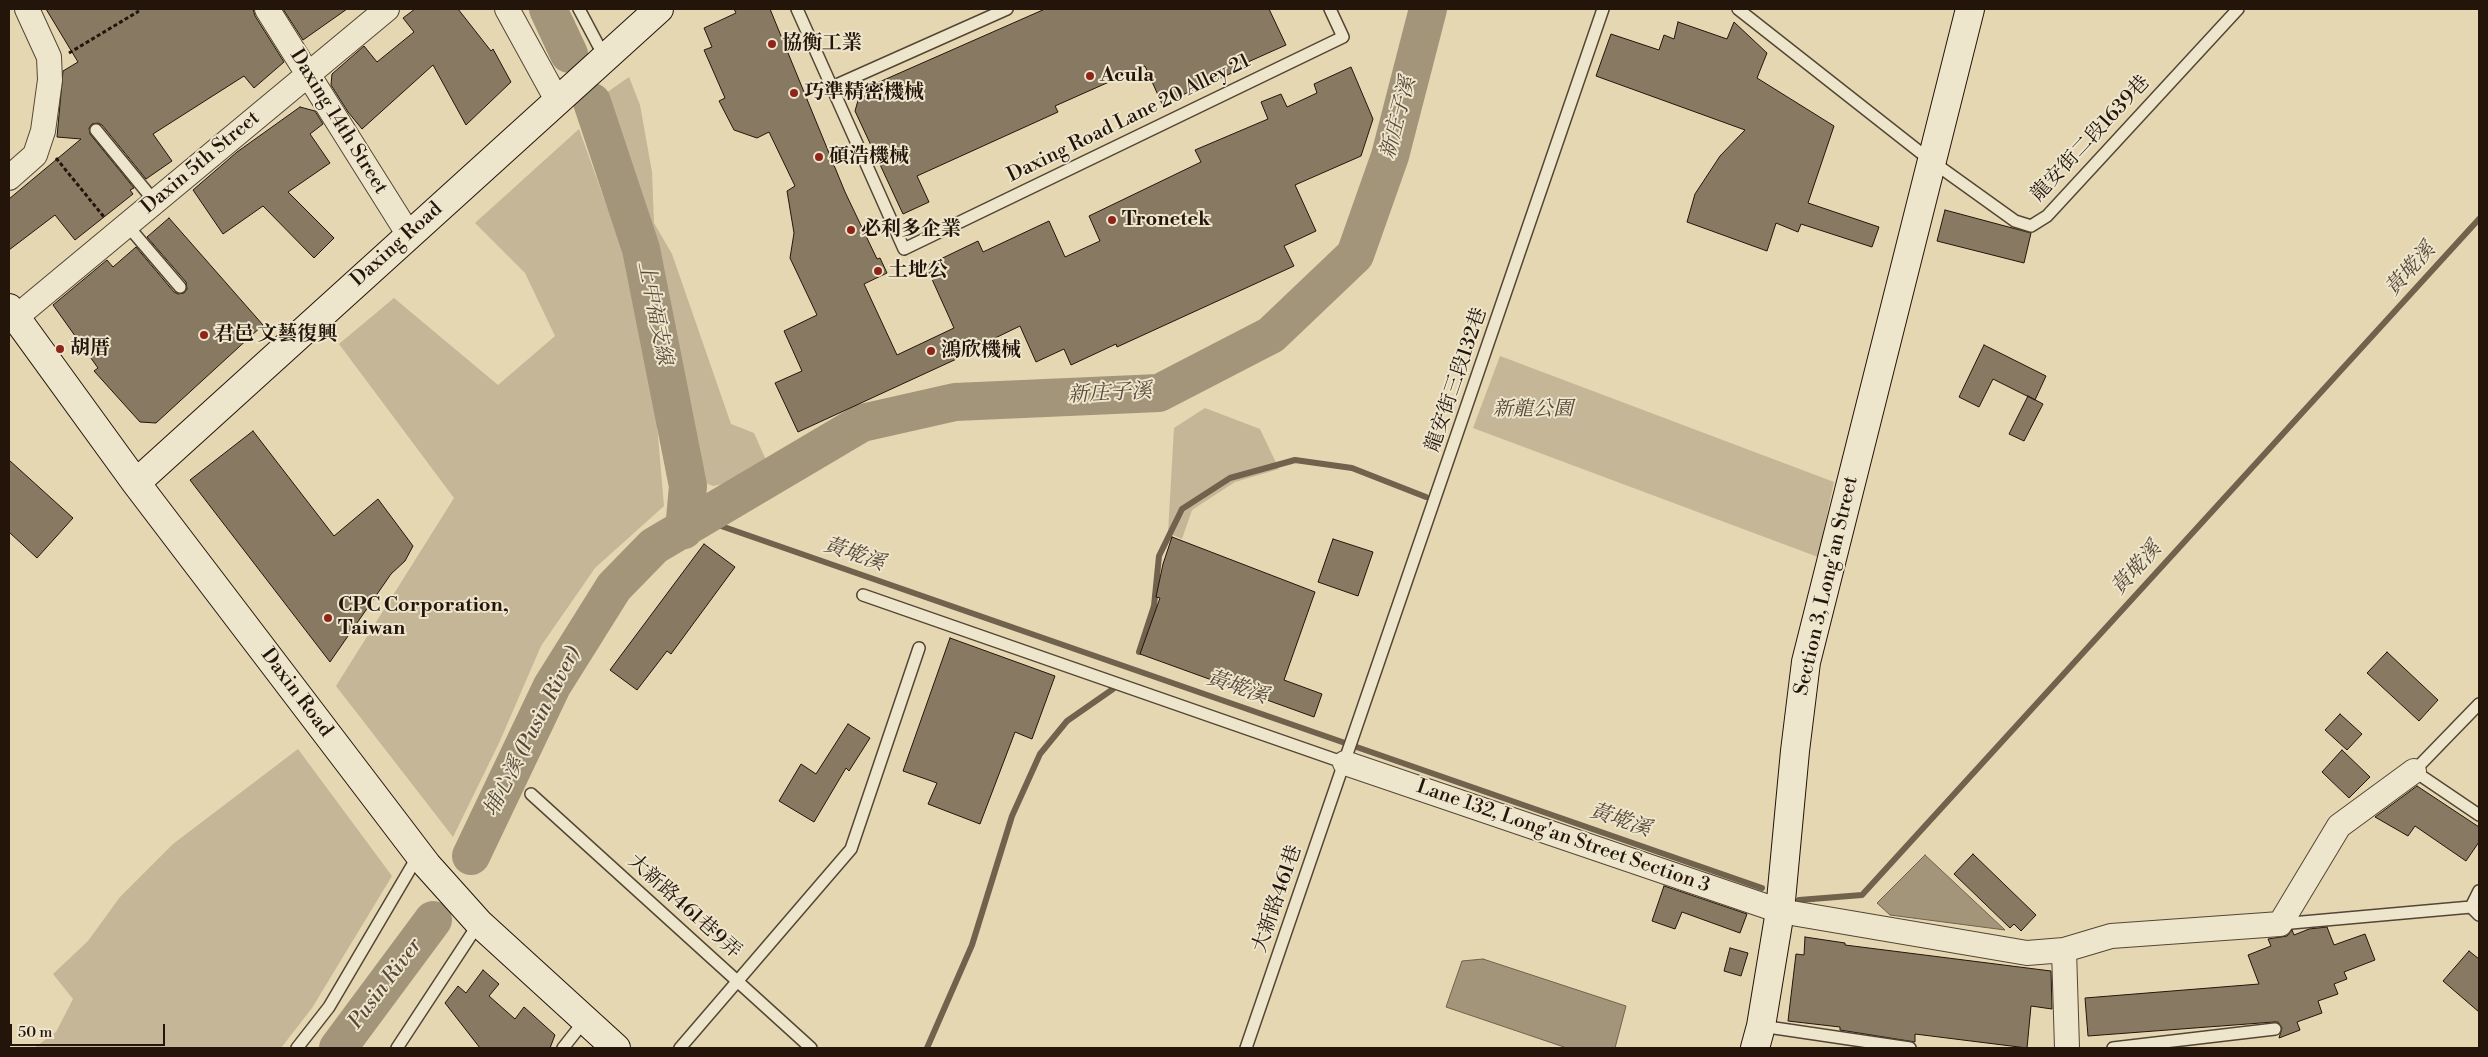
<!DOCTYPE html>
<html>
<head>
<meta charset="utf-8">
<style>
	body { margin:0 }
	#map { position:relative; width:2488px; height:1057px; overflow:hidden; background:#e5d7b2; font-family:"Libre Bodoni",serif }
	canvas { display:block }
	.frame { position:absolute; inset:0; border:10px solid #24150b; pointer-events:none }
	.scale { position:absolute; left:10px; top:1024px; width:155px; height:22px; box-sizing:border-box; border:2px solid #24150b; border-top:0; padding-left:6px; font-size:15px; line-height:18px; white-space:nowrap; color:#24150b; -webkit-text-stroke:4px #eee5cd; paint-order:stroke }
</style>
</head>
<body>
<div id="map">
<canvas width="2488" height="1057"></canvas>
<div class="frame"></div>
<div class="scale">50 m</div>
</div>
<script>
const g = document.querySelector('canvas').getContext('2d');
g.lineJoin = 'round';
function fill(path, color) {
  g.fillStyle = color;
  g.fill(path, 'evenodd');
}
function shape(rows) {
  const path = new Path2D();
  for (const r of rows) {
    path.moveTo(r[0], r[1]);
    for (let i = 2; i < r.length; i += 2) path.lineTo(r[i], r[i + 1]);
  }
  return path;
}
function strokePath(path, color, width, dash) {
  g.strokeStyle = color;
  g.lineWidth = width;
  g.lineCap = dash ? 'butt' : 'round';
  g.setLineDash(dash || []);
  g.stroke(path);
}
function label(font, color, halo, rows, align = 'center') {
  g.font = font + ' "Libre Bodoni","Noto Serif TC",serif';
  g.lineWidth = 4;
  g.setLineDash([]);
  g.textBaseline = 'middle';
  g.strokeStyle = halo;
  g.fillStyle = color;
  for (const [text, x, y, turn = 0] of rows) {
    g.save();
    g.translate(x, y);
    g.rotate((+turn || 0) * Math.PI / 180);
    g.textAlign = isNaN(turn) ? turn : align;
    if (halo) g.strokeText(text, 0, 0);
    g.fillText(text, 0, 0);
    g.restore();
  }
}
fill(shape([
	[629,77,640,105,652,172,654,223,672,254,731,424,754,433,766,460,742,480,713,486,694,478,679,378,655,277,611,130,606,93],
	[579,129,633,279,655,401,664,506,595,568,541,646,499,743,453,837,336,686,454,498,339,344,394,298,498,385,555,336,525,273,475,223],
	[1500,356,1834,482,1818,557,1473,428],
	[1205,408,1260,429,1279,469,1235,482,1192,510,1182,539,1168,533,1174,428],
	[298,749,392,876,312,1008,281,1048,34,1048,56,1032,73,999,53,974,88,941,120,897,173,844]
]), '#c4b696');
const water = shape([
	[1925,855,2005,930,1890,915,1877,903,1925,855],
	[1483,959,1626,1006,1615,1048,1567,1048,1446,1007,1462,961,1483,959]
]);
fill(water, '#a39579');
strokePath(water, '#70624d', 1);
strokePath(shape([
	[701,519,1762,888],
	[1139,652,1154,606,1159,556,1182,509,1230,478,1295,460,1352,468,1426,497],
	[1799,900,1862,895,2479,219],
	[927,1048,972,945,1012,816,1040,754,1067,721,1113,689]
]), '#70624d', 6);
strokePath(shape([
	[548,9,569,54],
	[592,102,641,249,688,486,684,530],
	[471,856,552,686,614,587,654,546,862,423,955,402,1159,393,1271,335,1355,255,1390,156,1428,9],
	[338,1048,433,920]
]), '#a39579', 38);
const building = shape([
	[46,9,253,9,255,16,284,62,254,88,244,76,153,134,172,161,146,179,102,125,98,123,92,124,89,128,90,134,134,188,130,190,133,194,75,240,55,215,9,250,9,199,81,139,57,137,63,71,78,62,46,9],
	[283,9,347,9,303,40,283,9],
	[415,9,458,9,491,51,493,49,511,82,466,125,433,65,362,129,348,112,331,85,332,74,364,46,377,62,414,32,403,18,415,9],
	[734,9,770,9,845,192,877,259,880,258,887,273,864,284,897,355,954,328,926,266,978,241,983,252,1049,221,1065,257,1100,241,1089,216,1201,162,1195,150,1268,119,1261,102,1281,94,1287,107,1317,93,1314,84,1351,67,1373,119,1361,156,1295,185,1316,231,1284,246,1294,266,1117,347,1116,344,1071,365,1064,349,1036,362,1020,326,962,354,963,356,798,432,775,383,802,371,784,331,817,315,790,258,794,233,787,191,795,186,769,132,757,138,734,130,719,101,725,98,704,50,712,47,704,28,736,13,734,9],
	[1045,9,1269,9,1286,45,1248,62,1250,65,1162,104,1145,66,1055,106,1058,112,917,176,929,202,903,214,855,111,861,90,1045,9],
	[1678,22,1727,39,1734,22,1767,53,1757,78,1834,126,1808,203,1879,227,1872,247,1801,224,1798,232,1776,223,1767,251,1687,222,1695,194,1720,156,1745,130,1596,76,1611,34,1659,50,1664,35,1674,39,1678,22],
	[300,107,315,111,323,124,310,134,330,163,288,192,334,238,314,258,263,206,223,234,193,190,237,152,300,107],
	[1945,210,2031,233,2024,263,1937,241,1945,210],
	[169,218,263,325,156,423,140,422,94,371,98,368,53,305,107,260,113,267,136,247,174,292,178,294,184,293,187,289,186,282,147,237,169,218],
	[1984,345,2046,376,2035,400,1993,379,1979,407,1959,397,1984,345],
	[2028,396,2043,404,2024,441,2009,434,2028,396],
	[253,431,334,536,378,499,413,546,405,561,391,574,330,662,190,480,253,431],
	[9,460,73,518,37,558,9,532,9,460],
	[1172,537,1315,592,1284,680,1322,694,1314,717,1140,654,1160,598,1156,597,1163,564,1172,537],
	[1333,539,1373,552,1358,596,1318,582,1333,539],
	[704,544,735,567,671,654,667,651,637,690,610,670,704,544],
	[950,638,1055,676,1032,739,1015,732,980,824,928,804,937,783,903,771,950,638],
	[2387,652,2438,700,2419,721,2367,673,2387,652],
	[2340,714,2362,734,2347,750,2325,730,2340,714],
	[848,724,870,738,849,771,846,768,814,822,779,801,801,764,816,774,848,724],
	[2342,750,2370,777,2349,798,2322,772,2342,750],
	[2417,786,2479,827,2479,842,2466,861,2415,826,2408,836,2375,817,2417,786],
	[1973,854,2036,915,2021,931,2014,924,2010,928,1954,874,1973,854],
	[1664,886,1747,914,1740,933,1682,912,1675,929,1652,921,1664,886],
	[2327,927,2334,945,2365,934,2375,960,2344,972,2347,979,2334,984,2338,994,2318,1001,2322,1013,2297,1022,2300,1030,2279,1038,2282,1028,2278,1022,2274,1022,2088,1036,2085,998,2259,984,2248,955,2271,946,2268,939,2287,936,2292,930,2294,935,2309,929,2327,927],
	[1805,937,1845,943,1845,945,2051,971,2052,1009,2031,1006,2027,1048,1915,1034,1915,1042,1840,1030,1840,1027,1788,1021,1796,954,1804,955,1805,937],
	[1730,948,1748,953,1741,976,1724,971,1730,948],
	[2469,951,2479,959,2479,1012,2443,981,2469,951],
	[483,970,499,984,489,996,515,1019,524,1007,555,1035,550,1048,480,1048,445,1003,458,986,466,993,483,970]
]);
fill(building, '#887a62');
strokePath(building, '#24150b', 1);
const lane = shape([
	[579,9,604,56],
	[797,9,904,249,1343,37,1330,9],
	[1738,9,1930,160,2015,221,2031,226,2047,216,2238,9],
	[832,87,1007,9],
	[96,130,155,202],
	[127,225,180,287],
	[863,595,1345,763],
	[2479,704,2414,771,2479,815],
	[531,794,811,1048],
	[2479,891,2471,907,2479,915],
	[2280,924,2471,907],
	[1761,1026,1910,1048],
	[297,1048,329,1007,419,854],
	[397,1048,479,923],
	[563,1048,585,1020],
	[680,1048,851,849,919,648],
	[1246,1048,1603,9],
	[2113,1048,2275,1029]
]);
const street = shape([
	[267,9,409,235],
	[507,9,557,100],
	[9,178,35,155,43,131,50,80,49,57,27,9],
	[15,318,387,9],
	[1345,763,1780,911,2027,953,2064,950,2111,936,2280,924,2339,826,2414,771],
	[2064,950,2067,1048]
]);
const secondary = shape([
	[9,308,136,483,427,865,479,923,616,1048],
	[136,483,659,9],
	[1755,1048,1761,1026,1780,911,1795,751,1806,662,1970,9]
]);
strokePath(lane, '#544635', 14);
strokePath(street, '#544635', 26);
strokePath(secondary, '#24150b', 30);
strokePath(shape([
	[69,53,139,11],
	[56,158,104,217]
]), '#24150b', 3, [4, 2.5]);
strokePath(lane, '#eee5cd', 11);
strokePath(street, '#eee5cd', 24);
strokePath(secondary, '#eee5cd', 28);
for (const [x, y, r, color] of [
	[772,44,5,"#8f2418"],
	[1090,76,5,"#8f2418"],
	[794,93,5,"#8f2418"],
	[819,157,5,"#8f2418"],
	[1112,220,5,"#8f2418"],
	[851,230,5,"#8f2418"],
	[878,271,5,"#8f2418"],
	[204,335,5,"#8f2418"],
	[60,349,5,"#8f2418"],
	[931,351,5,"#8f2418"],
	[328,618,5,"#8f2418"]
]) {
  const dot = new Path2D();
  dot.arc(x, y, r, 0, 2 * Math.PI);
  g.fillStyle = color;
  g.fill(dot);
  strokePath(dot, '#eee5cd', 2);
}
label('bold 20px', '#24150b', '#eee5cd', [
	["協衡工業",782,44],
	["Acula",1100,76],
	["巧準精密機械",804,93],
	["碩浩機械",829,157],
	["Tronetek",1122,220],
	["必利多企業",861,230],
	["土地公",888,271],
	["君邑 文藝復興",214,335],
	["胡厝",70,349],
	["鴻欣機械",941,351],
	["CPC Corporation,",338,606],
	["Taiwan",338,629]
], 'left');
label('20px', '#24150b', '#eee5cd', [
	["Daxing Road Lane 20 Alley 21",1129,119,-26],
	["Daxing 14th Street",338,122,58],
	["龍安街二段1639巷",2091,139,-47],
	["Daxin 5th Street",201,163,-40],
	["Daxing Road",397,245,-42],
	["龍安街三段132巷",1457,380,-71],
	["Section 3, Long'an Street",1827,586,-77],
	["Daxin Road",296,693,53],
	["Lane 132, Long'an Street Section 3",1563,837,19],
	["大新路461巷",1278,899,-71],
	["大新路461巷9弄",684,907,42]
]);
label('italic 20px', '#544535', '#eee5cd', [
	["新龍公園",1533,410]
]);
label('italic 21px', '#574837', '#eee5cd', [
	["新庄子溪",1399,118,-75],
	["黃墘溪",2411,270,-48],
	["上中福支線",654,313,79],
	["新庄子溪",1110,394,-3],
	["黃墘溪",854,555,19],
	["黃墘溪",2137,569,-48],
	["黃墘溪",1237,688,19],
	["埔心溪 (Pusin River)",533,732,-63],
	["黃墘溪",1620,821,19],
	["Pusin River",386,984,-53]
]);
</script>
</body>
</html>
